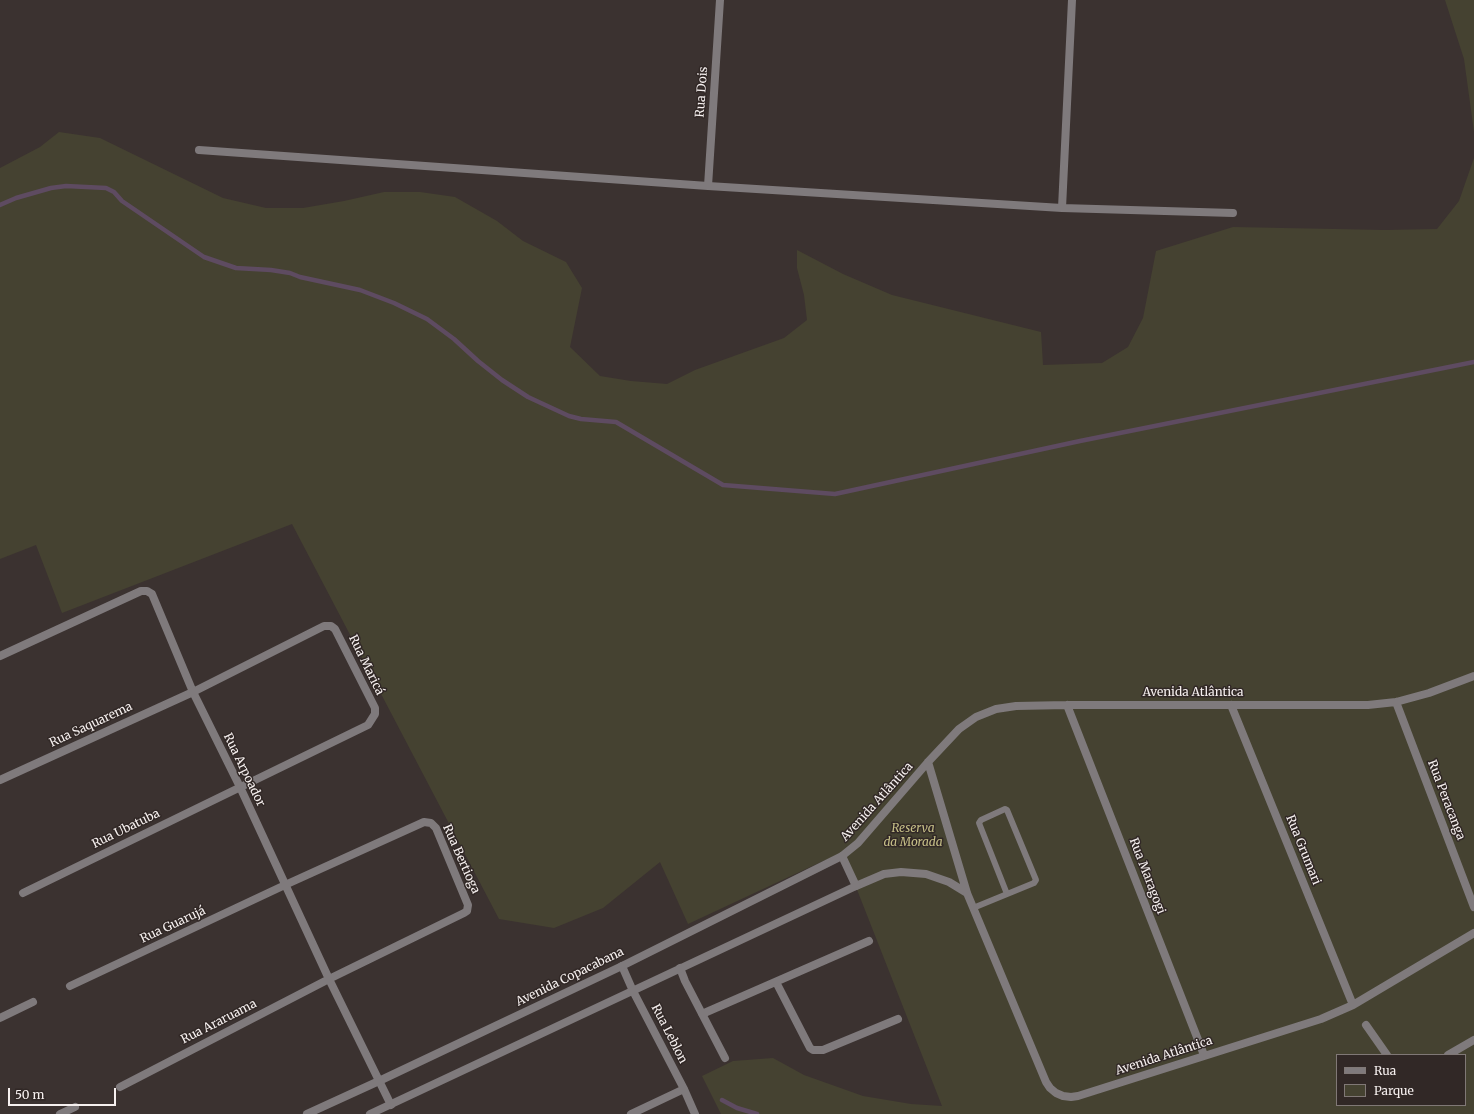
<!DOCTYPE html>
<html>
<head>
<meta charset="utf-8">
<style>
	body { margin:0 }
	#map { position:relative; width:1474px; height:1114px; overflow:hidden; background:#3b3230; font-family:Merriweather,serif }
	canvas { display:block }
	.legend { position:absolute; left:1336px; top:1054px; width:130px; height:52px; box-sizing:border-box; background:#312826; border:1px solid #807876; margin:0; padding:5px 7px; list-style:none; font-size:12px; color:#f6f0ef }
	.legend li { display:flex; align-items:center; gap:8px; height:20px }
	.legend b { width:20px; border:1px solid #807876 }
	.scale { position:absolute; left:8px; top:1088px; width:108px; height:18px; box-sizing:border-box; border:2px solid #f6f0ef; border-top:0; padding-left:5px; font-size:12px; line-height:14px; white-space:nowrap; color:#f6f0ef; -webkit-text-stroke:3px #312826; paint-order:stroke }
</style>
</head>
<body>
<div id="map">
<canvas width="1474" height="1114"></canvas>
<ul class="legend">
<li><b style="height:5px;background:#7f7a7c"></b>Rua</li>
<li><b style="height:11px;background:#454231"></b>Parque</li>
</ul>
<div class="scale">50 m</div>
</div>
<script>
const g = document.querySelector('canvas').getContext('2d');
g.lineJoin = 'round';
function fill(path, color) {
  g.fillStyle = color;
  g.fill(path, 'evenodd');
}
function shape(rows) {
  const path = new Path2D();
  for (const r of rows) {
    path.moveTo(r[0], r[1]);
    for (let i = 2; i < r.length; i += 2) path.lineTo(r[i], r[i + 1]);
  }
  return path;
}
function strokePath(path, color, width, dash) {
  g.strokeStyle = color;
  g.lineWidth = width;
  g.lineCap = dash ? 'butt' : 'round';
  g.setLineDash(dash || []);
  g.stroke(path);
}
function label(font, color, halo, rows, align = 'center') {
  g.font = font + ' Merriweather,serif';
  g.lineWidth = 3;
  g.setLineDash([]);
  g.textBaseline = 'middle';
  g.strokeStyle = halo;
  g.fillStyle = color;
  for (const [text, x, y, turn = 0] of rows) {
    g.save();
    g.translate(x, y);
    g.rotate((+turn || 0) * Math.PI / 180);
    g.textAlign = isNaN(turn) ? turn : align;
    if (halo) g.strokeText(text, 0, 0);
    g.fillText(text, 0, 0);
    g.restore();
  }
}
fill(shape([
	[1445,0,1474,0,1474,132,1464,59],
	[59,132,100,138,223,198,266,208,303,208,344,201,384,192,420,192,455,197,497,221,523,241,566,262,582,288,570,347,600,376,631,381,667,384,695,370,784,338,807,320,804,295,797,268,797,250,843,274,892,295,1041,332,1043,365,1102,363,1128,347,1143,318,1156,251,1233,227,1385,230,1437,229,1459,201,1474,158,1474,1114,721,1114,702,1076,733,1061,773,1058,804,1075,863,1096,911,1104,942,1106,843,854,823,861,688,924,660,862,603,908,554,928,499,919,292,524,62,613,36,545,0,559,0,168,40,147],
	[1337,1055,1465,1055,1465,1105,1337,1105]
]), '#454231');
strokePath(shape([
	[0,205,16,198,51,188,66,186,106,188,114,192,122,201,204,257,236,268,271,270,290,273,300,277,360,290,394,303,427,319,454,339,478,361,502,380,528,397,569,416,581,419,616,422,723,485,835,494,1080,441,1474,362],
	[722,1100,737,1108,757,1114]
]), '#5e4b61', 4.5);
strokePath(shape([
	[973,908,1034,883,1036,880,1007,810,1005,809,981,820,979,823,1007,894]
]), '#7f7a7c', 6);
strokePath(shape([
	[199,150,708,186,1062,208,1233,213],
	[708,186,720,0],
	[1062,208,1072,0],
	[0,656,141,591,147,591,152,594,193,692,240,787,329,979,391,1105],
	[1396,702,1474,907],
	[1067,705,1204,1055],
	[1231,705,1353,1005],
	[928,762,967,893,1046,1082,1050,1088,1056,1093,1063,1096,1071,1097,1078,1096,1321,1019,1353,1005,1474,933],
	[0,780,193,692,324,626,331,626,335,629,375,708,375,714,368,725,23,893],
	[842,856,858,843,928,762,959,729,976,717,996,709,1016,706,1067,705,1368,705,1396,702,1429,693,1474,676],
	[856,886,884,874,901,872,926,874,949,882,967,893],
	[622,966,633,991,684,1089,695,1114],
	[680,968,685,981,725,1058],
	[776,982,810,1048,813,1050,823,1050,898,1019],
	[70,986,285,885,424,822,431,823,436,828,468,905,467,911,464,913,329,979,120,1087],
	[702,1014,869,941],
	[0,1018,33,1002],
	[1366,1025,1387,1055],
	[1448,1055,1474,1040],
	[60,1114,75,1107],
	[631,1114,684,1089]
]), '#7f7a7c', 8);
strokePath(shape([
	[307,1114,379,1081,622,966,842,856,856,886,370,1114]
]), '#7f7a7c', 8);
label('12px', '#f6f0ef', '#312826', [
	["Rua Dois",702,92,-86],
	["Rua Maricá",366,665,64],
	["Avenida Atlântica",1193,693],
	["Rua Saquarema",91,725,-25],
	["Rua Arpoador",244,770,64],
	["Rua Peracanga",1446,800,69],
	["Avenida Atlântica",877,802,-48],
	["Rua Ubatuba",126,829,-26],
	["Rua Grumari",1303,850,68],
	["Rua Bertioga",461,859,66],
	["Rua Maragogi",1147,876,69],
	["Rua Guarujá",173,925,-25],
	["Avenida Copacabana",570,977,-26],
	["Rua Araruama",219,1022,-27],
	["Rua Leblon",669,1034,63],
	["Avenida Atlântica",1164,1056,-18]
]);
label('italic 12px', '#c7c088', '#312826', [
	["Reserva",913,829],
	["da Morada",913,843]
]);
</script>
</body>
</html>
